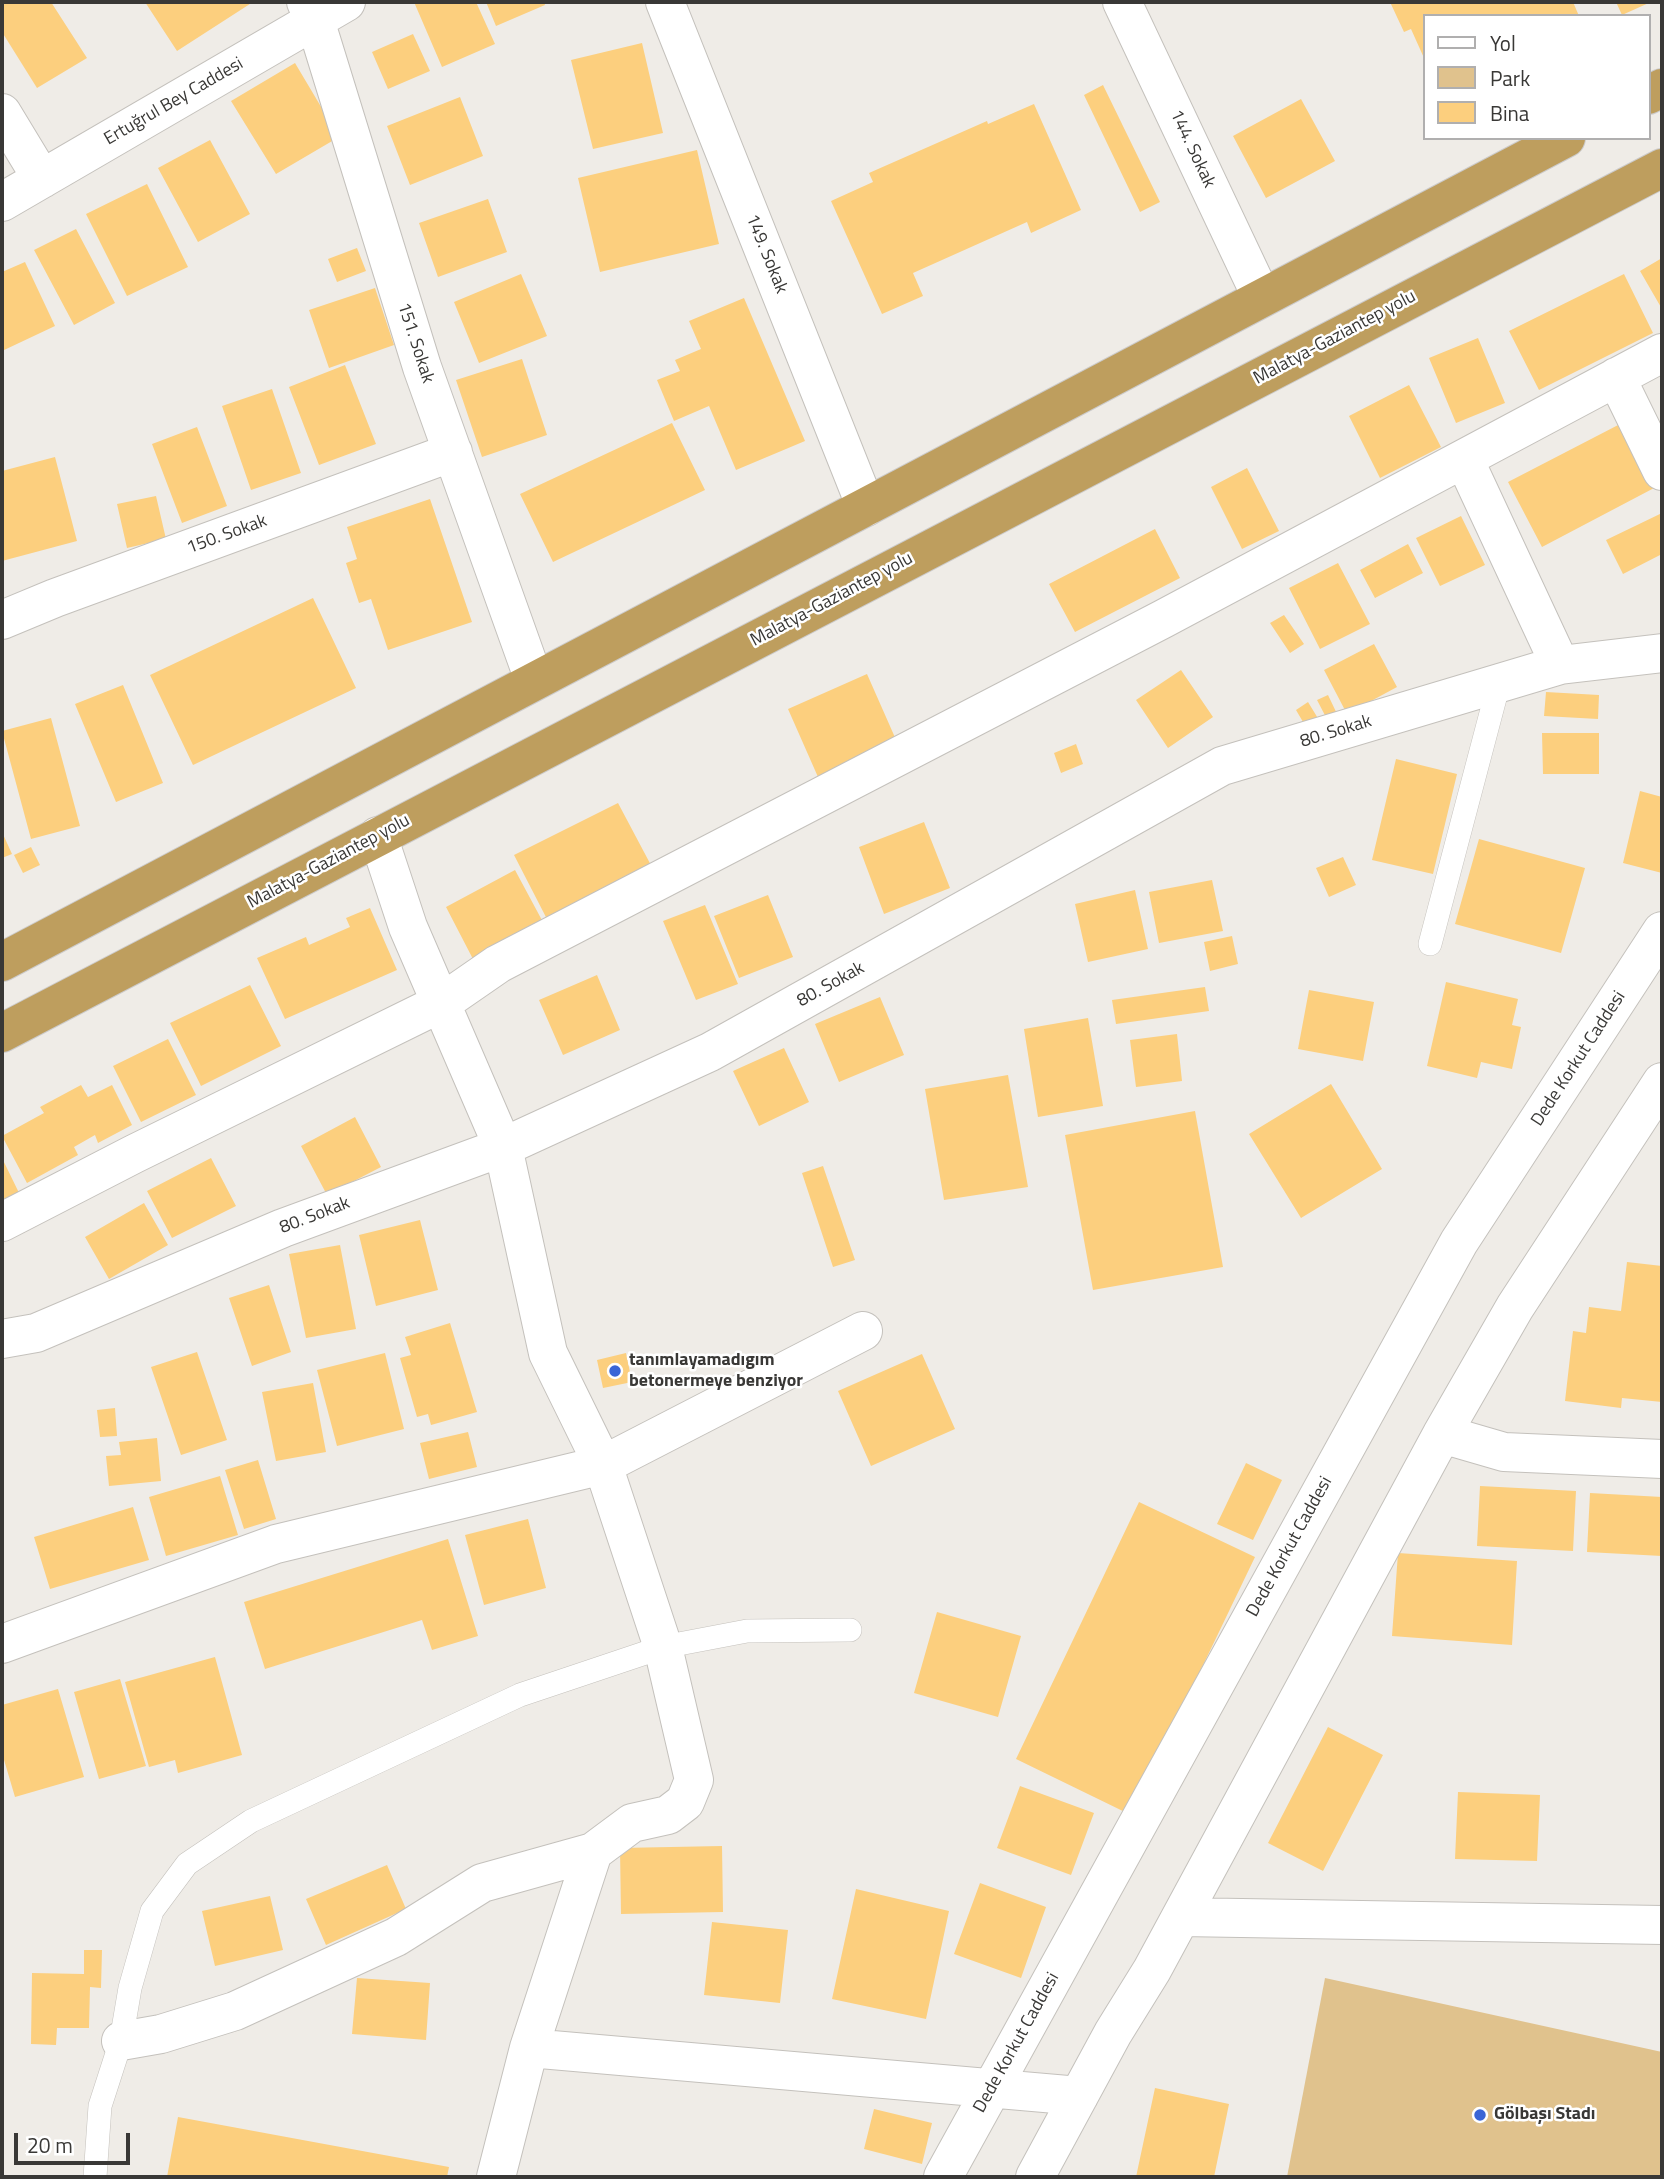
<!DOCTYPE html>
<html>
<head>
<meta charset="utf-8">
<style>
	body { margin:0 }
	#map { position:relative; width:1664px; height:2179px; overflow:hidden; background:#efece7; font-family:"Titillium Web",sans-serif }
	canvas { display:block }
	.frame { position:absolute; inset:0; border:4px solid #393836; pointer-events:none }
	.legend { position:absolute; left:1423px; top:14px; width:228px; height:126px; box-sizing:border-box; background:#fff; border:2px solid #b0afaf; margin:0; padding:9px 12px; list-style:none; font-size:21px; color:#393836 }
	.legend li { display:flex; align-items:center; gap:14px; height:35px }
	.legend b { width:35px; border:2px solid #b0afaf }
	.scale { position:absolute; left:14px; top:2133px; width:116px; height:32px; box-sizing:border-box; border:4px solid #393836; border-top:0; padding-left:9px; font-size:21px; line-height:24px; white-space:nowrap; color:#393836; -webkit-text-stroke:5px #fff; paint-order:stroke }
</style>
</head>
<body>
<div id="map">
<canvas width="1664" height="2179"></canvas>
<div class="frame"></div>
<ul class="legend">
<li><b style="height:9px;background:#fff"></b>Yol</li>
<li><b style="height:19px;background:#e0c28d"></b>Park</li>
<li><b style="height:19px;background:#fccf7e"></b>Bina</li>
</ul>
<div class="scale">20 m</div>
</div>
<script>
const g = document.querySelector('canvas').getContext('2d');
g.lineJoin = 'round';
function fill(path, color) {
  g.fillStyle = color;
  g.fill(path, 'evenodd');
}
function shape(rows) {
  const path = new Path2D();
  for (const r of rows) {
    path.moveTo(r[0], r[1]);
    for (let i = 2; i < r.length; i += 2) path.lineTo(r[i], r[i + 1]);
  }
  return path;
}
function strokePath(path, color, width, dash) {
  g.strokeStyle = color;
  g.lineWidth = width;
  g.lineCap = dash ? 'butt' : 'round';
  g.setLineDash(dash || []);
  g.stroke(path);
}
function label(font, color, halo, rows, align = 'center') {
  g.font = font + ' "Titillium Web",sans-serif';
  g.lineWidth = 5;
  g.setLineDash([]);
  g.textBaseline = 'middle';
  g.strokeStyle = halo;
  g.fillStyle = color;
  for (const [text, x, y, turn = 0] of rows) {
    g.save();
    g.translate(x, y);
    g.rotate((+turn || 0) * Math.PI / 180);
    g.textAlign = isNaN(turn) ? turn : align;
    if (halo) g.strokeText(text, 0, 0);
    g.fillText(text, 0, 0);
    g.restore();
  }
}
fill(shape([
	[1325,1978,1662,2052,1662,2177,1287,2177]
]), '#e0c28d');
fill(shape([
	[2,2,51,2,87,58,37,88,2,32],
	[145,2,253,2,177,51],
	[414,2,476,2,495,44,442,67],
	[486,2,544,2,545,5,496,26],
	[1390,2,1573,2,1579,16,1424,16,1424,58,1411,29,1404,32],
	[1616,2,1651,2,1622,15],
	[413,34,430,71,388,89,372,52],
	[642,43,663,133,593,149,571,60],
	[295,63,339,137,276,174,231,101],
	[1103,85,1160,202,1140,212,1084,95],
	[460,97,483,156,410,185,387,126],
	[1301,99,1335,161,1266,198,1233,136],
	[1034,104,1081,210,1031,233,1027,222,913,273,923,296,882,314,831,201,873,182,869,173,987,121,988,124],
	[210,140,250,214,198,242,158,168],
	[697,150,719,244,600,272,578,178],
	[147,184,188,267,127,296,86,214],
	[488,199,507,252,438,277,419,223],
	[76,229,115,303,74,325,34,250],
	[357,248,366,271,337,282,328,259],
	[1662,258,1662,309,1640,271],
	[25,262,55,326,2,351,2,272],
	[521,274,547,336,479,363,454,302],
	[1624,274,1653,333,1539,390,1509,331],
	[375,288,394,345,329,368,309,310],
	[744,298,805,441,736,470,709,406,674,421,657,380,680,371,675,360,701,349,689,321],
	[1478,338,1505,403,1456,423,1429,358],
	[522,359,547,435,482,457,456,380],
	[345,365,376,444,319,465,289,387],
	[1409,385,1441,447,1380,478,1349,416],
	[272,389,301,473,251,490,222,406],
	[672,423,705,490,553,562,520,494],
	[1622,423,1656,487,1542,547,1508,482],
	[197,427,227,506,182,523,152,444],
	[55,457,77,541,2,561,2,471],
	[1247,468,1279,531,1242,549,1211,487],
	[156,496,166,539,127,548,117,504],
	[430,499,472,622,388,650,371,599,359,603,346,563,357,559,347,527],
	[1662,513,1662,554,1623,574,1606,540],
	[1461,516,1485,565,1440,586,1416,538],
	[1155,529,1180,578,1075,632,1049,584],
	[1408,544,1423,573,1375,598,1360,570],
	[1338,563,1370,624,1320,649,1289,588],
	[313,598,356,688,193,765,150,675],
	[1284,615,1304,644,1290,653,1270,623],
	[1374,644,1397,687,1347,714,1324,670],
	[1181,670,1213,717,1168,748,1136,700],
	[867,674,897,742,818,777,788,709],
	[123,685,163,783,116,802,75,704],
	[1546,692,1599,695,1598,719,1544,716],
	[1328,695,1339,718,1329,723,1317,700],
	[1308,702,1319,720,1306,727,1296,710],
	[51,718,80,826,31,839,2,731],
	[1542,733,1599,733,1599,774,1543,774],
	[1076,744,1083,764,1061,773,1054,753],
	[1396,759,1457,774,1433,874,1372,860],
	[1640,791,1662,797,1662,873,1623,863],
	[618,803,653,869,549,923,514,855],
	[924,822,950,888,884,914,859,847],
	[2,832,12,854,2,858],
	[1479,839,1585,868,1561,953,1455,924],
	[31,847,40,865,23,873,14,855],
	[1343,857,1356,885,1329,897,1316,868],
	[515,870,544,924,474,961,446,907],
	[1212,880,1223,931,1159,943,1149,892],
	[1135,890,1148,949,1088,962,1075,904],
	[768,895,793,957,739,978,714,916],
	[705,905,738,984,696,1000,663,921],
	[370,908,397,970,285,1019,257,958,306,937,309,945,350,927,346,918],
	[1232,936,1238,964,1210,971,1204,942],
	[597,975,620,1030,563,1055,539,1000],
	[1446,982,1518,999,1512,1025,1521,1027,1512,1069,1481,1062,1477,1078,1427,1066],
	[250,985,281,1046,201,1086,170,1023],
	[1205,987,1209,1011,1116,1024,1112,1000],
	[1309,990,1374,1002,1363,1061,1298,1049],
	[880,997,904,1055,839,1082,815,1024],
	[1088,1018,1103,1106,1038,1117,1024,1029],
	[1177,1034,1182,1081,1136,1087,1130,1040],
	[168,1039,196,1095,141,1122,113,1066],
	[784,1048,809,1102,759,1126,733,1071],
	[1008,1075,1028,1187,944,1200,925,1089],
	[1331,1084,1382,1169,1301,1218,1249,1134],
	[81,1085,88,1097,112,1085,132,1125,98,1143,95,1135,74,1147,78,1155,27,1183,2,1136,44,1113,40,1107],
	[1195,1111,1223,1267,1093,1290,1065,1135],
	[355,1117,381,1167,327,1195,301,1146],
	[2,1158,21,1197,2,1206],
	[211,1158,236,1206,172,1238,147,1191],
	[823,1166,855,1260,833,1267,802,1173],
	[144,1203,168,1245,109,1279,85,1237],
	[420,1220,438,1290,376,1306,359,1235],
	[340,1245,356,1329,306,1338,289,1254],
	[1627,1262,1662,1266,1662,1402,1622,1398,1621,1408,1565,1401,1573,1331,1586,1333,1589,1307,1621,1311],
	[269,1285,291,1352,252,1366,229,1298],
	[450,1323,477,1412,431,1425,428,1414,417,1417,400,1358,411,1355,405,1337],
	[197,1352,227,1440,181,1455,151,1367],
	[385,1353,404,1429,337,1446,317,1370],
	[626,1353,632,1382,603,1388,597,1360],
	[922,1354,955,1429,871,1466,838,1391],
	[313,1383,326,1452,276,1461,262,1392],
	[115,1408,117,1436,100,1437,97,1410],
	[468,1432,477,1467,429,1479,420,1443],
	[157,1438,161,1481,109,1486,106,1456,121,1455,119,1442],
	[258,1460,276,1519,244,1529,225,1470],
	[1246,1463,1282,1480,1253,1540,1217,1524],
	[220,1476,238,1535,166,1556,149,1497],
	[1480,1486,1576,1491,1573,1551,1477,1546],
	[1590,1493,1662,1497,1662,1556,1587,1552],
	[1139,1502,1255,1557,1131,1815,1016,1759],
	[133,1507,149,1560,50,1589,34,1537],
	[528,1519,546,1588,484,1605,465,1535],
	[448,1539,478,1636,432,1650,422,1620,265,1669,244,1602],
	[1398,1553,1517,1561,1512,1645,1392,1636],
	[937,1612,1021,1636,998,1717,914,1693],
	[215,1657,242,1755,178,1773,175,1760,149,1767,125,1682],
	[120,1679,146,1766,99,1779,74,1692],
	[58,1689,84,1777,15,1797,2,1753,2,1705],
	[1328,1727,1383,1755,1323,1871,1268,1843],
	[1020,1786,1094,1813,1071,1875,997,1848],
	[1458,1792,1540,1795,1537,1861,1455,1859],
	[722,1846,723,1912,621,1914,620,1848],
	[387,1865,406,1909,326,1945,306,1899],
	[980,1883,1046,1907,1021,1978,954,1954],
	[856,1889,949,1911,926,2019,832,1999],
	[270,1896,283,1950,215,1966,202,1911],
	[712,1922,788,1930,780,2003,704,1995],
	[84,1950,102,1950,101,1988,90,1987,89,2028,57,2028,56,2045,31,2044,32,1973,84,1974],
	[357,1978,430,1983,426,2040,352,2034],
	[1155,2088,1229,2104,1214,2177,1136,2177],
	[874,2109,932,2123,922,2164,864,2149],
	[178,2117,449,2167,447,2177,167,2177]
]), '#fccf7e');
const service = shape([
	[1430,944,1499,683],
	[95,2177,100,2106,121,2041,130,1988,152,1911,187,1864,251,1821,520,1695,663,1647,747,1631,850,1630]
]);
const minor = shape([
	[306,2,315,20,422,367,534,680],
	[665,2,866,507],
	[1122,2,1261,296],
	[2,113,42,179],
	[2,202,346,2],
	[1616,377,1662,471],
	[1464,459,1560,665],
	[2,620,55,598,453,452],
	[2,1222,134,1154,443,1002,498,964,1163,619,1662,353],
	[2,1339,36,1333,283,1228,503,1147,710,1052,1222,766,1560,665,1662,653],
	[1442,1434,1504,1452,1662,1459],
	[2,1644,276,1544,603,1465,863,1331],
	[1181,1917,1662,1925],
	[121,2041,161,2034,235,2011,396,1937,482,1883,593,1852,632,1823,668,1815,685,1802,694,1780,663,1647,603,1465,548,1353,503,1147,408,927,378,836],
	[529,2048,1079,2096],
	[496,2177,529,2048,593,1852],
	[943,2177,1459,1242,1662,931],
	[1035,2177,1113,2033,1152,1970,1442,1434,1515,1307,1662,1082]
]);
const trunk = shape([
	[1648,95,1662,88],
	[2,962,1566,138],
	[2,1033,1662,168]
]);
strokePath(service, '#c4c1bc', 24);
strokePath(minor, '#c4c1bc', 40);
strokePath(trunk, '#cccbcb', 40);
strokePath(service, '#fff', 23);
strokePath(minor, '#fff', 38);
strokePath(trunk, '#be9e5e', 38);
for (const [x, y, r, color] of [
	[615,1371,7,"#3a65d6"],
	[1480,2115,7,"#3a65d6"]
]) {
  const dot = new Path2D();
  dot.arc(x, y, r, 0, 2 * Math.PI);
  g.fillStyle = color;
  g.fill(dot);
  strokePath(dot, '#fff', 2.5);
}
label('18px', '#393836', '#fff', [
	["Ertuğrul Bey Caddesi",174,102,-30],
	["144. Sokak",1192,149,65],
	["149. Sokak",766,254,68],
	["Malatya-Gaziantep yolu",1335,338,-28],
	["151. Sokak",415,343,72],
	["150. Sokak",227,535,-20],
	["Malatya-Gaziantep yolu",832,600,-28],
	["80. Sokak",1336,732,-17],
	["Malatya-Gaziantep yolu",329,862,-28],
	["80. Sokak",831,985,-29],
	["Dede Korkut Caddesi",1579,1059,-57],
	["80. Sokak",315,1216,-21],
	["Dede Korkut Caddesi",1290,1547,-61],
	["Dede Korkut Caddesi",1017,2043,-61]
]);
label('bold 18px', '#393836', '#fff', [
	["tanımlayamadıgım",629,1361],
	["betonermeye benziyor",629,1382],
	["Gölbaşı Stadı",1494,2115]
], 'left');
</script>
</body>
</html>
